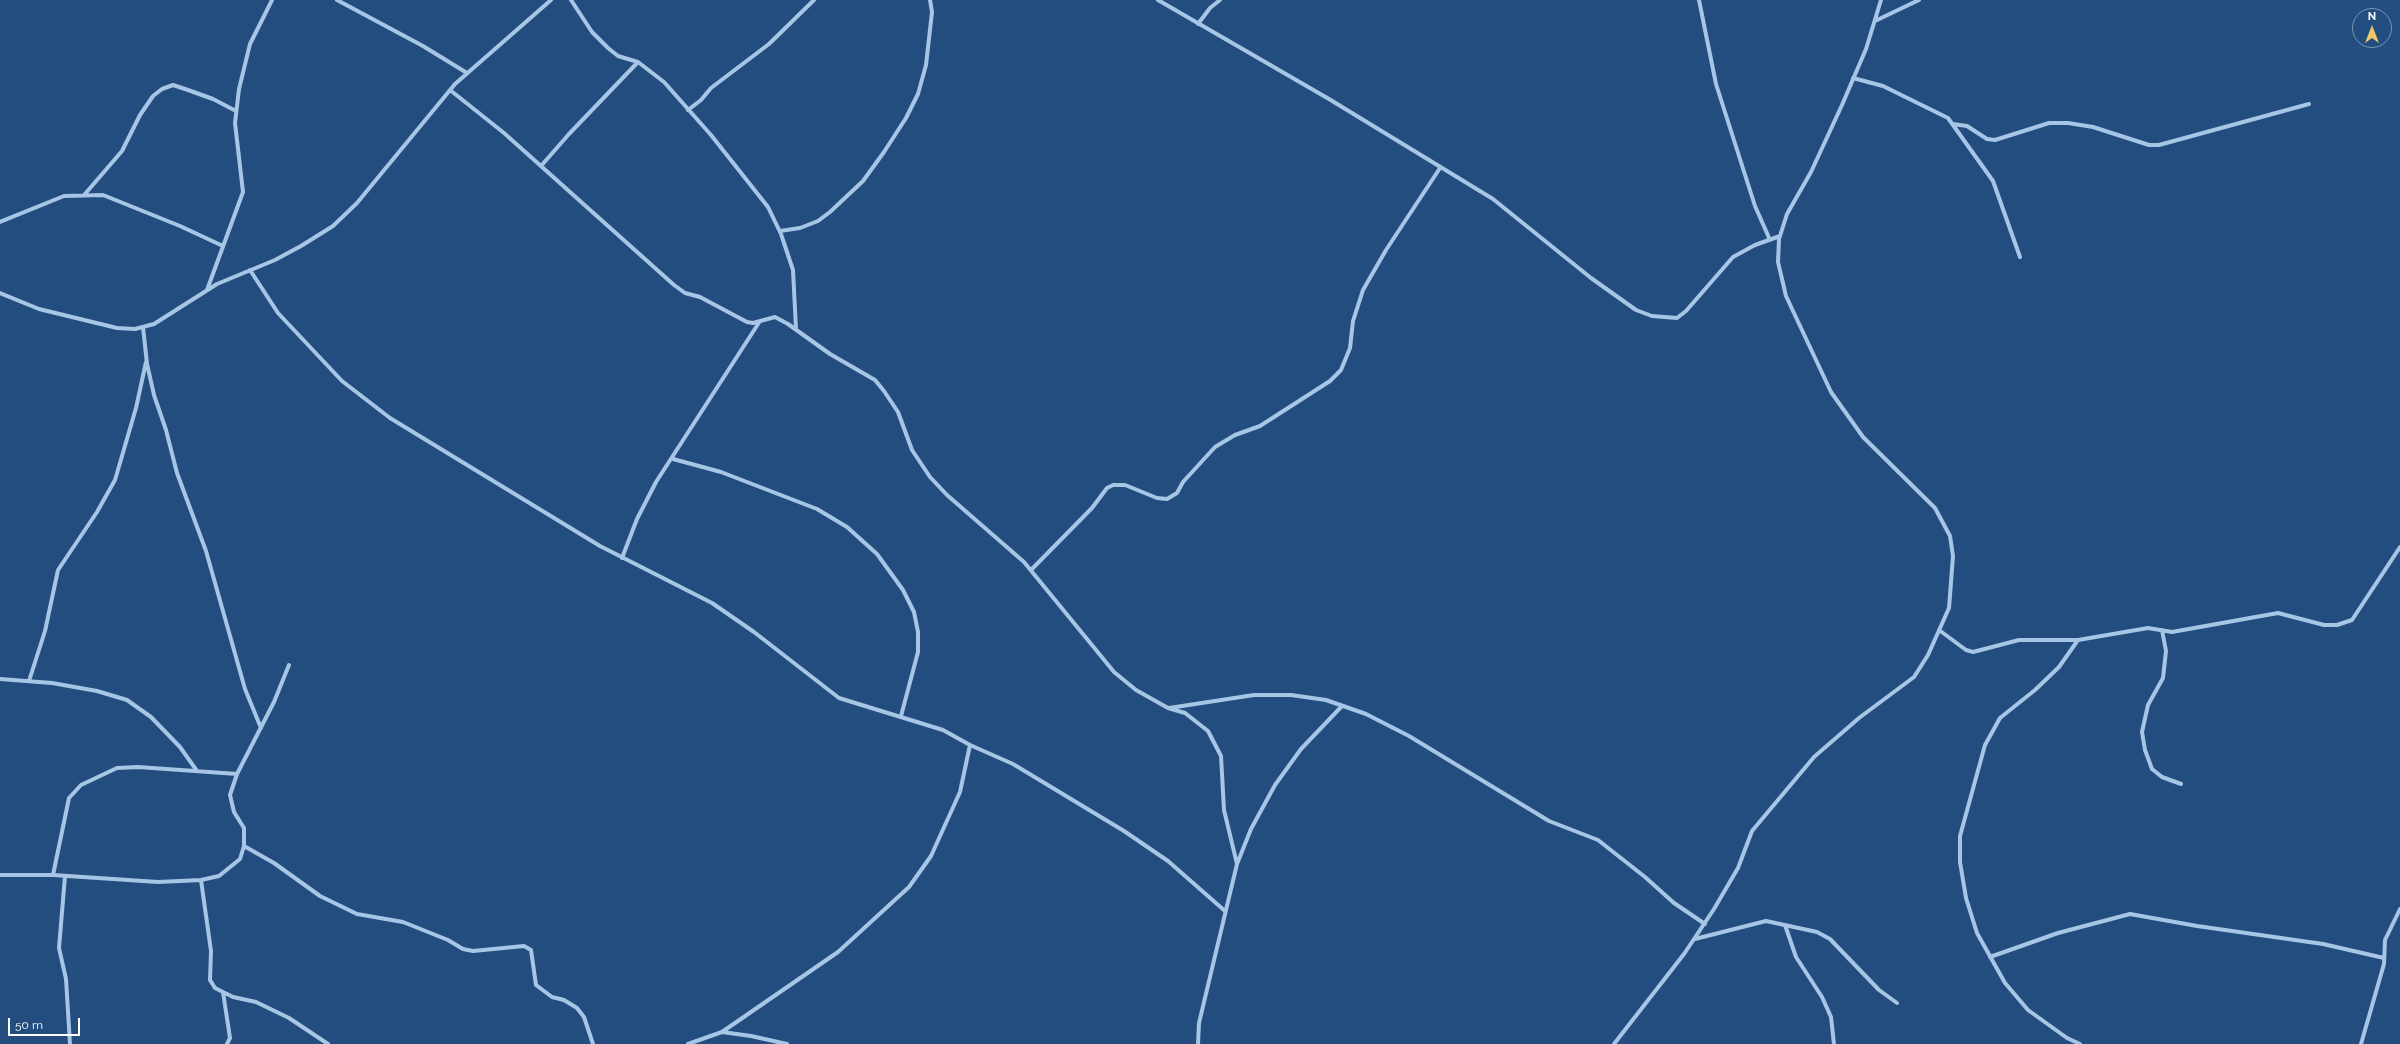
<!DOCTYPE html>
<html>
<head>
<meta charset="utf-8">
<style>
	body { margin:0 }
	#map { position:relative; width:2400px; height:1044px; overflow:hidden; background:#234d7e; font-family:Raleway,sans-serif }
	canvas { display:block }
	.north { position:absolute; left:2352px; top:8px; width:40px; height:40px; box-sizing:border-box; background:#234d7e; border:1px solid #7b94b2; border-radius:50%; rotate:0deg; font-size:11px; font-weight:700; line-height:16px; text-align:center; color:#fff }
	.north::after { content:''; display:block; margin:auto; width:14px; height:18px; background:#f1c66a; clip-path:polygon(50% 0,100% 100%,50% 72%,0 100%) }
	.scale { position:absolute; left:8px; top:1018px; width:72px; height:18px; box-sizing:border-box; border:2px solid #fff; border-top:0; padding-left:5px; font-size:12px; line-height:14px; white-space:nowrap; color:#fff; -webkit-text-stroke:3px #234d7e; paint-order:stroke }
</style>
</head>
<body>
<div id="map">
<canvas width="2400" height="1044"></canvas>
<div class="north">N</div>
<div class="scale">50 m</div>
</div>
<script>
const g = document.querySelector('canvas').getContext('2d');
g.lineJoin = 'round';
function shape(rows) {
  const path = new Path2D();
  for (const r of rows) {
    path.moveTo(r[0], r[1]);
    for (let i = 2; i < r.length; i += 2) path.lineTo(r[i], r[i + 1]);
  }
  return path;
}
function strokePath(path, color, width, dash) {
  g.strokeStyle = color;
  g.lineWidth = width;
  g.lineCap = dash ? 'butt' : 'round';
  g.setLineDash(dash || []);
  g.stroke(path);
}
strokePath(shape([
	[337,0,423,46,467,73],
	[571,0,592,32,608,48,618,56,638,62,664,82,711,135,768,207,781,234,793,270,796,329],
	[1158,0,1329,99,1493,199,1591,278,1636,310,1652,316,1677,318,1686,311,1733,257,1755,245,1780,236],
	[1699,0,1716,84,1755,206,1770,240],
	[1875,21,1919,0],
	[1198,24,1210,8,1220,0],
	[1853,78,1883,86,1948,118,1993,181,2020,257],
	[450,90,504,133,674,285,685,293,700,297,747,322,753,323,775,317,788,324,830,354,875,380,884,391,898,412,912,450,930,477,947,495,1024,562,1114,672,1136,690,1168,708,1185,713,1208,731,1221,756,1224,810,1237,864,1199,1023,1198,1044],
	[688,110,701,100,711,88,769,44,814,0],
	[1953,124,1967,126,1987,139,1995,140,2049,123,2068,123,2093,127,2149,145,2159,145,2309,104],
	[541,166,569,134,638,62],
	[85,194,122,151,140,115,153,96,162,89,173,85,188,90,213,99,236,111],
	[0,222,64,196,103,195,180,226,223,246],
	[780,231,800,228,818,221,830,212,863,181,884,152,906,118,918,94,926,65,932,12,930,0],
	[250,270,278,313,342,381,390,418,600,546,712,603,754,632,839,698,943,730,970,745,1013,764,1124,831,1168,861,1225,911],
	[207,290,243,192,235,123,239,89,250,44,272,0],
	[0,293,39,309,117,328,135,329,154,324,217,284,275,260,301,246,333,226,357,203,455,84,551,0],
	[143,327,147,364,154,395,166,430,177,473,206,551,245,689,261,728],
	[673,459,721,472,817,509,847,527,877,554,903,590,914,612,918,632,918,652,901,716],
	[622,558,637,519,656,482,760,321],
	[1031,570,1092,508,1107,488,1113,485,1125,485,1157,498,1167,499,1177,493,1183,482,1215,447,1235,435,1260,426,1330,381,1341,370,1350,348,1353,321,1363,290,1386,250,1440,168],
	[1939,630,1966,650,1973,652,2019,640,2078,640,2148,628,2172,632,2278,613,2324,625,2337,625,2352,620,2400,547],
	[2162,630,2166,651,2163,678,2148,705,2142,732,2145,750,2152,769,2162,777,2181,784],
	[2078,640,2059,667,2035,690,2000,718,1985,745,1960,836,1960,862,1966,898,1977,933,2005,983,2028,1010,2067,1038,2080,1044],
	[0,679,52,683,97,691,127,700,151,717,180,747,197,771],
	[29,681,45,631,58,570,97,512,115,480,136,408,146,362],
	[1169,708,1254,695,1291,695,1326,700,1366,714,1409,736,1549,821,1598,840,1645,877,1674,903,1705,924],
	[244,846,274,863,320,896,357,914,403,922,448,940,463,949,473,951,524,946,531,950,536,985,552,997,564,1000,577,1008,584,1017,593,1044],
	[1237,864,1251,829,1275,785,1301,749,1342,706],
	[0,875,53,875,158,882,201,880,219,876,240,859,244,846,244,828,234,812,230,795,237,774,274,702,289,665],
	[53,875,69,798,81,785,117,768,138,767,237,774],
	[65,876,59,948,66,979,70,1044],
	[201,880,211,951,210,980,215,988,233,997,256,1002,289,1018,328,1044],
	[1785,925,1796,957,1822,997,1831,1017,1834,1044],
	[1695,939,1766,921,1817,932,1830,939,1879,990,1897,1003],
	[1990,957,2058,933,2130,914,2197,926,2323,944,2384,958],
	[223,992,230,1038,227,1044],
	[722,1032,838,952,909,887,931,856,960,792,970,745],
	[688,1044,722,1032,751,1036,787,1044],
	[1614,1044,1684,954,1714,909,1738,868,1752,831,1814,757,1859,718,1914,677,1928,655,1949,608,1953,556,1950,536,1935,508,1863,437,1831,392,1786,296,1778,262,1779,239,1787,214,1811,172,1842,105,1866,49,1881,0],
	[2361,1044,2384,964,2385,940,2400,909]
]), '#a7c6e6', 4);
</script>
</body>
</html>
